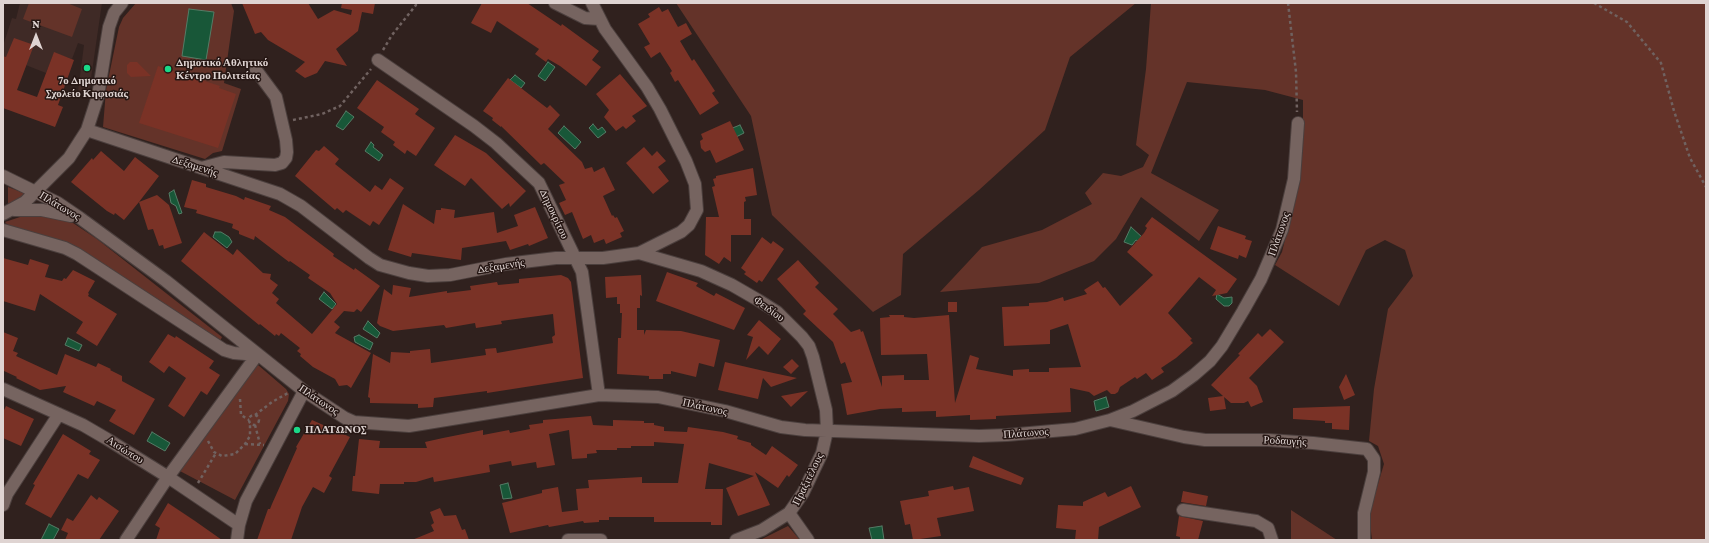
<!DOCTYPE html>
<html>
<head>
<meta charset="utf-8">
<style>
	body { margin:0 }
	#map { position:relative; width:1709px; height:543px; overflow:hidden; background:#30211e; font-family:"Crimson Pro",serif }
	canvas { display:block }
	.frame { position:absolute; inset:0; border:4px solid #dfd4d2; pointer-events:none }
	.north { position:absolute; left:16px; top:16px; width:40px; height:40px; -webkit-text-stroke:3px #261714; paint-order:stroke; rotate:0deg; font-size:11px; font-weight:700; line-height:16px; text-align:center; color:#dfd4d2 }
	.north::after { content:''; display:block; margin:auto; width:14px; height:18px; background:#dfd4d2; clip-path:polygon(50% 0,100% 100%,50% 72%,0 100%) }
</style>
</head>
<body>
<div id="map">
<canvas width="1709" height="543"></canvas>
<div class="frame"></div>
<div class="north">N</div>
</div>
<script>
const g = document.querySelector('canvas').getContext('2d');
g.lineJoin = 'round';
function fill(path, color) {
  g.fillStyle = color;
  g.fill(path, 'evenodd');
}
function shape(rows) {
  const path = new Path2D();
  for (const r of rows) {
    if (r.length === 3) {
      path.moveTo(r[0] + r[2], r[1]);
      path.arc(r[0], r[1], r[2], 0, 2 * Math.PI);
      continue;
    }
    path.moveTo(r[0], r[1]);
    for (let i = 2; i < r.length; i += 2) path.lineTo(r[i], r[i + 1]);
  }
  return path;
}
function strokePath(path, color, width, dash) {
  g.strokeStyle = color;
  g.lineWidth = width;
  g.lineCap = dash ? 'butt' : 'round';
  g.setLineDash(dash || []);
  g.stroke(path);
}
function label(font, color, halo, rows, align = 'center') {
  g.font = font + ' "Crimson Pro",serif';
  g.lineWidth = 3;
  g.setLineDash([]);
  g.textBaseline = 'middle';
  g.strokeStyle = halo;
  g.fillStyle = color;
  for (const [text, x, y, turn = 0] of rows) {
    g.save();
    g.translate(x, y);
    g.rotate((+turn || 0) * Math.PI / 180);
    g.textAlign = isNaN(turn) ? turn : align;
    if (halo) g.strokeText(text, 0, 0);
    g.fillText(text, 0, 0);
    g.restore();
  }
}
fill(shape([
	[20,3,102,3,89,92,78,91,84,45,78,43,72,59,54,53,46,73,3,56,3,46,12,18,16,19]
]), '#3f2a26');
fill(shape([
	[29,3,67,3,82,9,72,37,23,19],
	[136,3,231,3,234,11,224,83,241,89,222,151,213,153,205,159,103,127,106,90,119,27,123,18],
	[676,3,1136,3,1070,57,1045,130,979,190,903,254,901,295,873,312,772,215,751,116],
	[1151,3,1706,3,1706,540,1372,540,1369,514,1384,464,1378,446,1369,441,1374,389,1388,309,1413,276,1405,250,1385,240,1366,250,1339,306,1275,265,1282,252,1297,190,1303,147,1303,100,1265,90,1187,82,1151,173,1219,210,1199,241,1141,197,1116,239,1094,261,1039,283,940,292,982,247,1042,230,1092,204,1085,193,1103,173,1121,176,1143,167,1149,155,1136,145,1146,69],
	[8,187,24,193,18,202,8,206],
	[23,216,50,216,73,223,97,239,222,337,220,341,75,246,9,227,5,222],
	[258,365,286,389,289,394,288,401,235,500,178,470,254,366],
	[1291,510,1337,540,1291,540],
	[788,526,800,540,760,540]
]), '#643329');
const water = shape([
	[189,9,214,12,206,60,182,56,189,9],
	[548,62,555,67,545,81,538,76,548,62],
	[515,75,525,83,521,88,510,80,515,75],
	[346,111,354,117,343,130,336,126,346,111],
	[593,124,598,130,602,127,606,132,598,138,589,128,593,124],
	[740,125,744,133,734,138,730,129,740,125],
	[564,126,581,142,575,149,558,133,564,126],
	[371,142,374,145,373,147,383,155,379,161,365,151,371,142],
	[174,190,182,213,179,214,176,206,171,203,169,193,174,190],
	[1131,227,1143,238,1140,242,1136,240,1132,245,1124,242,1131,227],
	[215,232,221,232,229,237,232,242,227,248,213,237,215,232],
	[324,292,336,304,332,309,319,299,324,292],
	[1217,294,1224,298,1232,297,1232,303,1229,306,1224,306,1216,299,1217,294],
	[368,321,380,333,377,338,363,329,368,321],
	[359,335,373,343,370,350,355,342,354,337,359,335],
	[68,338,82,345,79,351,65,345,68,338],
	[1106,397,1109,407,1096,411,1094,401,1106,397],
	[152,432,170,443,165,451,147,441,152,432],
	[508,483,512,498,503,499,500,485,508,483],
	[49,524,59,529,53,540,41,540,49,524],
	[882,526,884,540,872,540,869,528,882,526]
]);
fill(water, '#185738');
strokePath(water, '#547c66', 1);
fill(shape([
	[242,3,308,3,318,19,334,10,351,15,352,10,341,8,342,3,375,3,373,14,362,12,358,31,336,49,347,66,325,61,317,73,305,78,295,71,305,62,268,40,261,32,255,34],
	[482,3,527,3,561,26,562,24,599,51,592,60,601,67,586,86,560,66,548,59,546,62,535,54,539,49,497,21,491,33,471,23],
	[659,7,662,12,668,9,678,27,686,23,692,34,680,41,692,61,694,59,715,91,712,93,719,103,700,115,678,80,675,82,670,73,672,71,660,52,651,58,644,47,650,44,638,24,650,17,648,14],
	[14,38,34,45,17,90,37,97,54,52,74,60,58,105,63,107,55,127,3,108,3,56,6,57],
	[130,62,137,62,151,76,131,77,127,73,127,65],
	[158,66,220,86,219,88,236,94,218,148,139,123],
	[620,74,647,106,632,116,636,121,626,129,623,126,616,131,604,117,609,110,596,94],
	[508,78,547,108,550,105,560,115,548,129,582,162,585,169,592,167,594,172,604,167,615,190,603,196,612,216,613,215,615,218,617,217,624,231,620,233,622,237,606,244,604,239,594,243,591,235,583,239,572,212,565,215,559,203,566,200,559,185,565,183,544,163,541,165,501,126,501,127,492,120,493,118,483,111],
	[377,80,419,109,415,114,435,128,416,156,407,150,405,154,393,145,395,142,381,132,384,127,357,108],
	[730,121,744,150,716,163,710,150,705,152,701,148,700,141,703,139,701,134],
	[455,135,486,153,526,191,510,207,509,203,502,209,471,178,465,186,434,165],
	[324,146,339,159,335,164,370,192,375,185,382,190,390,178,404,188,379,225,373,221,370,226,346,210,343,213,337,208,335,210,295,176,316,150,319,151],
	[644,147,652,156,657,151,666,161,658,167,669,181,653,194,626,163],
	[101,151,124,171,135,157,159,176,139,202,157,195,169,205,182,243,164,249,163,245,159,246,153,229,148,230,139,202,124,220,115,213,114,215,107,211,71,182,92,158,93,160],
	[753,168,757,195,745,197,746,201,744,202,744,219,751,219,751,235,731,235,731,262,724,257,719,264,705,255,706,217,719,217,712,187,715,186,713,179,716,178,716,176],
	[192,180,206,184,206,187,236,196,244,200,245,197,271,206,269,210,285,217,334,254,333,256,354,270,355,268,380,286,361,312,357,309,354,312,344,311,334,322,340,327,335,333,371,353,351,388,347,385,339,386,335,379,313,367,300,356,301,354,297,351,300,348,281,333,279,336,276,334,275,336,260,324,259,325,181,261,204,232,233,255,237,249,263,273,271,274,270,279,278,285,272,293,279,299,276,303,312,334,337,304,330,293,308,278,310,275,290,261,289,262,255,236,254,240,239,234,239,231,232,228,233,224,196,213,197,210,184,207],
	[403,204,434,224,436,210,441,210,441,208,455,210,454,218,494,212,497,233,518,226,514,215,535,207,548,238,529,246,528,244,510,250,506,241,462,248,461,260,412,253,411,257,388,250],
	[1152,217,1237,279,1227,293,1212,296,1216,290,1199,277,1168,313,1192,339,1190,340,1193,343,1176,358,1161,368,1164,372,1152,380,1146,373,1137,379,1135,377,1120,387,1118,392,1115,394,1111,394,1107,390,1094,396,1089,392,1070,388,1071,412,996,416,996,419,970,420,970,415,936,417,936,411,902,412,902,408,880,409,847,415,841,384,852,382,845,362,841,364,833,342,803,314,806,311,777,279,798,260,819,283,815,287,838,309,833,314,851,332,860,329,861,332,863,331,882,387,882,376,904,375,904,380,929,380,927,354,881,355,880,318,890,317,889,315,904,315,904,317,914,318,949,315,955,403,970,355,979,358,976,369,1013,376,1013,370,1029,369,1029,372,1049,372,1049,368,1081,367,1068,324,1050,330,1050,344,1004,346,1002,307,1029,306,1029,303,1047,302,1063,297,1064,301,1087,294,1084,290,1098,281,1103,288,1105,287,1120,306,1153,275,1127,252,1144,233,1147,228,1145,226],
	[1218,226,1246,236,1245,239,1252,241,1246,258,1239,255,1238,259,1210,249],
	[762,237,771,244,773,241,784,249,762,282,759,280,757,283,744,274,746,272,741,268],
	[3,258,28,265,30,259,49,265,45,277,62,281,64,278,66,279,73,270,95,281,88,293,89,294,88,296,117,314,97,346,76,333,83,322,40,294,35,311,3,301],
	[667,272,698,283,696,286,714,296,716,293,745,308,734,330,656,301],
	[561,275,568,278,571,282,583,378,487,393,487,391,434,398,433,407,418,408,418,404,370,403,370,398,368,397,373,354,390,363,391,352,410,353,410,351,430,349,431,363,486,355,485,349,496,348,497,353,553,343,552,337,555,335,553,314,501,321,502,324,476,328,475,323,446,328,444,325,393,331,380,326,377,323,384,289,392,295,393,285,411,288,409,297,447,291,447,293,471,290,470,286,497,282,498,285,519,283,519,279],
	[641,275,642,296,640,295,640,308,637,308,637,330,644,330,644,335,646,330,681,331,720,340,714,367,699,363,696,377,671,371,671,374,663,374,663,379,649,379,649,376,617,374,618,338,621,338,622,313,620,313,620,304,617,304,617,297,606,298,605,277],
	[948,302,957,302,957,312,948,312],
	[759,320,781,339,768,355,759,346,746,360,753,337,747,335],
	[1270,329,1284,342,1249,378,1257,386,1263,402,1251,407,1248,401,1244,403,1231,403,1224,397,1226,409,1210,411,1208,398,1223,396,1211,385,1240,355,1238,354,1258,333,1262,337],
	[3,332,18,338,13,351,18,353,16,356,57,375,65,354,96,367,98,363,111,369,110,370,122,376,122,381,155,399,134,435,109,421,116,410,97,401,94,406,63,392,66,386,40,390,16,378,17,377,4,371,3,374],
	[168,334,175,338,176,336,214,361,209,368,220,375,207,395,201,391,184,417,168,406,186,378,169,366,164,373,149,362],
	[792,359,799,366,791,374,783,367],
	[725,362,764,371,797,378,771,387,763,378,758,399,718,390],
	[1346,374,1355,395,1344,400,1339,387],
	[808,391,791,407,781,396],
	[6,406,34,419,21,446,3,438,3,412],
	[1350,406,1349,430,1332,429,1332,423,1325,423,1325,421,1293,419,1293,408],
	[591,416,593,425,613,426,613,420,644,421,644,423,654,423,654,425,664,427,664,431,687,432,688,427,723,432,738,436,737,439,751,443,751,445,766,455,772,446,798,465,789,477,787,475,778,488,755,472,770,505,738,516,726,488,754,476,709,463,705,489,723,489,722,525,711,525,711,522,654,522,654,517,609,517,609,520,599,520,599,522,584,523,583,521,549,527,548,525,510,533,502,503,542,493,542,490,558,487,562,512,578,510,576,489,589,488,588,480,642,477,642,483,678,483,684,444,654,442,654,446,631,446,631,448,617,448,617,450,596,450,597,453,587,454,587,458,572,459,569,430,549,434,555,465,537,468,536,462,512,466,511,461,489,465,490,472,434,482,433,477,416,482,404,482,404,484,380,484,379,494,352,491,353,476,355,476,359,439,380,441,379,448,427,448,425,442,443,438,483,430,483,435,509,430,510,433,530,429,529,425,543,423,543,420],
	[312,420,350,437,329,476,332,478,324,493,313,487,302,507,291,540,257,540,268,509,270,509,272,504,297,448,296,447],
	[63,434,91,451,89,454,100,460,88,479,78,474,51,518,25,504,35,485,33,484],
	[973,456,1024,478,1021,485,969,467],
	[953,486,954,490,969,487,974,511,937,518,941,536,913,540,910,524,905,525,900,501,929,496,928,491],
	[1131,486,1141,507,1099,527,1098,540,1075,540,1076,530,1056,528,1058,505,1083,506,1083,502,1105,492,1108,497],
	[1183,491,1208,496,1206,506,1181,502],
	[91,495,97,500,99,497,119,511,99,540,65,540,68,533,61,530,67,518,73,521],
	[168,503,195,521,222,540,156,540,160,528,155,525],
	[440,508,444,516,456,515,462,530,465,529,469,540,412,540,434,531,431,525,434,523,430,512],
	[1179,516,1203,521,1198,540,1180,540,1180,537,1176,536]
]), '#7a3226');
const minor = shape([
	[555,3,585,18,599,19],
	[378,60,474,126,496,143,539,183,582,272,599,395],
	[87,130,280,194,301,206,369,258,380,265,409,273,428,276,450,275,506,264,556,258,603,258,639,253,681,232,689,225,697,210,695,184,686,161,660,109,647,87,605,29,592,3],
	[201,168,224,162,275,165,282,163,286,158,287,152,286,140,276,97,256,70],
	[3,176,58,203,80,218,166,281,304,391,345,418,354,422,409,426,599,395,658,397,725,411,781,427,805,430,979,436,1007,435,1075,429,1110,420,1133,411,1172,391,1194,375,1210,361,1222,346,1243,311,1261,279,1282,230,1294,179,1298,123],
	[14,210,42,210,71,216],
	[3,214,25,202,69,158,87,130,98,96,109,27,114,13,122,3],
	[3,230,65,248,77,254,224,350,234,353,257,355],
	[639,253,701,271,732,285,758,300,777,312,802,337,809,346,813,357,826,410,827,431,822,453,803,493,789,513,762,530,736,540],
	[3,389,83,425,107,439,168,477,239,525],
	[1110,420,1184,437,1205,440,1268,440,1313,443,1367,449,1374,459,1374,472,1364,513,1364,540],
	[3,505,7,494,59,414],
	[1183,510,1256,521,1268,528,1272,540],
	[789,513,808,540],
	[126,540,168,477,257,355],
	[237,540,239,525,246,501,304,391],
	[568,540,601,540]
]);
strokePath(minor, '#4b3f3d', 14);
strokePath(shape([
	[1288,3,1296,72,1297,112],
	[1594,3,1627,22,1661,63,1674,111,1690,158,1706,187],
	[383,50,392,35,416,5,415,3],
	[293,120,322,114,340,106,371,69],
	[240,399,241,415,249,420],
	[255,415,272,402,288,393],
	[254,420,5],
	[255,425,260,444],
	[208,441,214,452,222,456,235,454,245,444,250,436,250,423],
	[245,444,264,445],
	[198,483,216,453]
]), '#706260', 2.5, [3, 3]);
strokePath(minor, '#766460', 12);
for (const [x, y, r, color] of [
	[87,68,4,"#1ad988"],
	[168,69,4,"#1ad988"],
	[297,430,4,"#1ad988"]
]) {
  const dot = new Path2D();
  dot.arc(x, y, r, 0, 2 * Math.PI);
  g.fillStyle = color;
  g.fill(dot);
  strokePath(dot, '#261714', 1.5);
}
label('bold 11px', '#dfd4d2', '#261714', [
	["Δημοτικό Αθλητικό",176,63],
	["Κέντρο Πολιτείας",176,76],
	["7ο Δημοτικό",87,81,"center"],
	["Σχολείο Κηφισιάς",87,94,"center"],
	["ΠΛΑΤΩΝΟΣ",305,430]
], 'left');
label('11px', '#dfd4d2', '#261714', [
	["Δεξαμενής",195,166,18],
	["Πλάτωνος",60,206,31],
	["Δημοκρίτου",554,214,65],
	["Πλάτωνος",1279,234,-71],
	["Δεξαμενής",501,266,-9],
	["Φειδίου",769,309,36],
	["Πλάτωνος",319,400,34],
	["Πλάτωνος",705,407,13],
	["Πλάτωνος",1026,433,-4],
	["Ροδαυγής",1285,441,3],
	["Αισώπου",125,450,32],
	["Πραξιτέλους",808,479,-64]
]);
</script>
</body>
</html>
